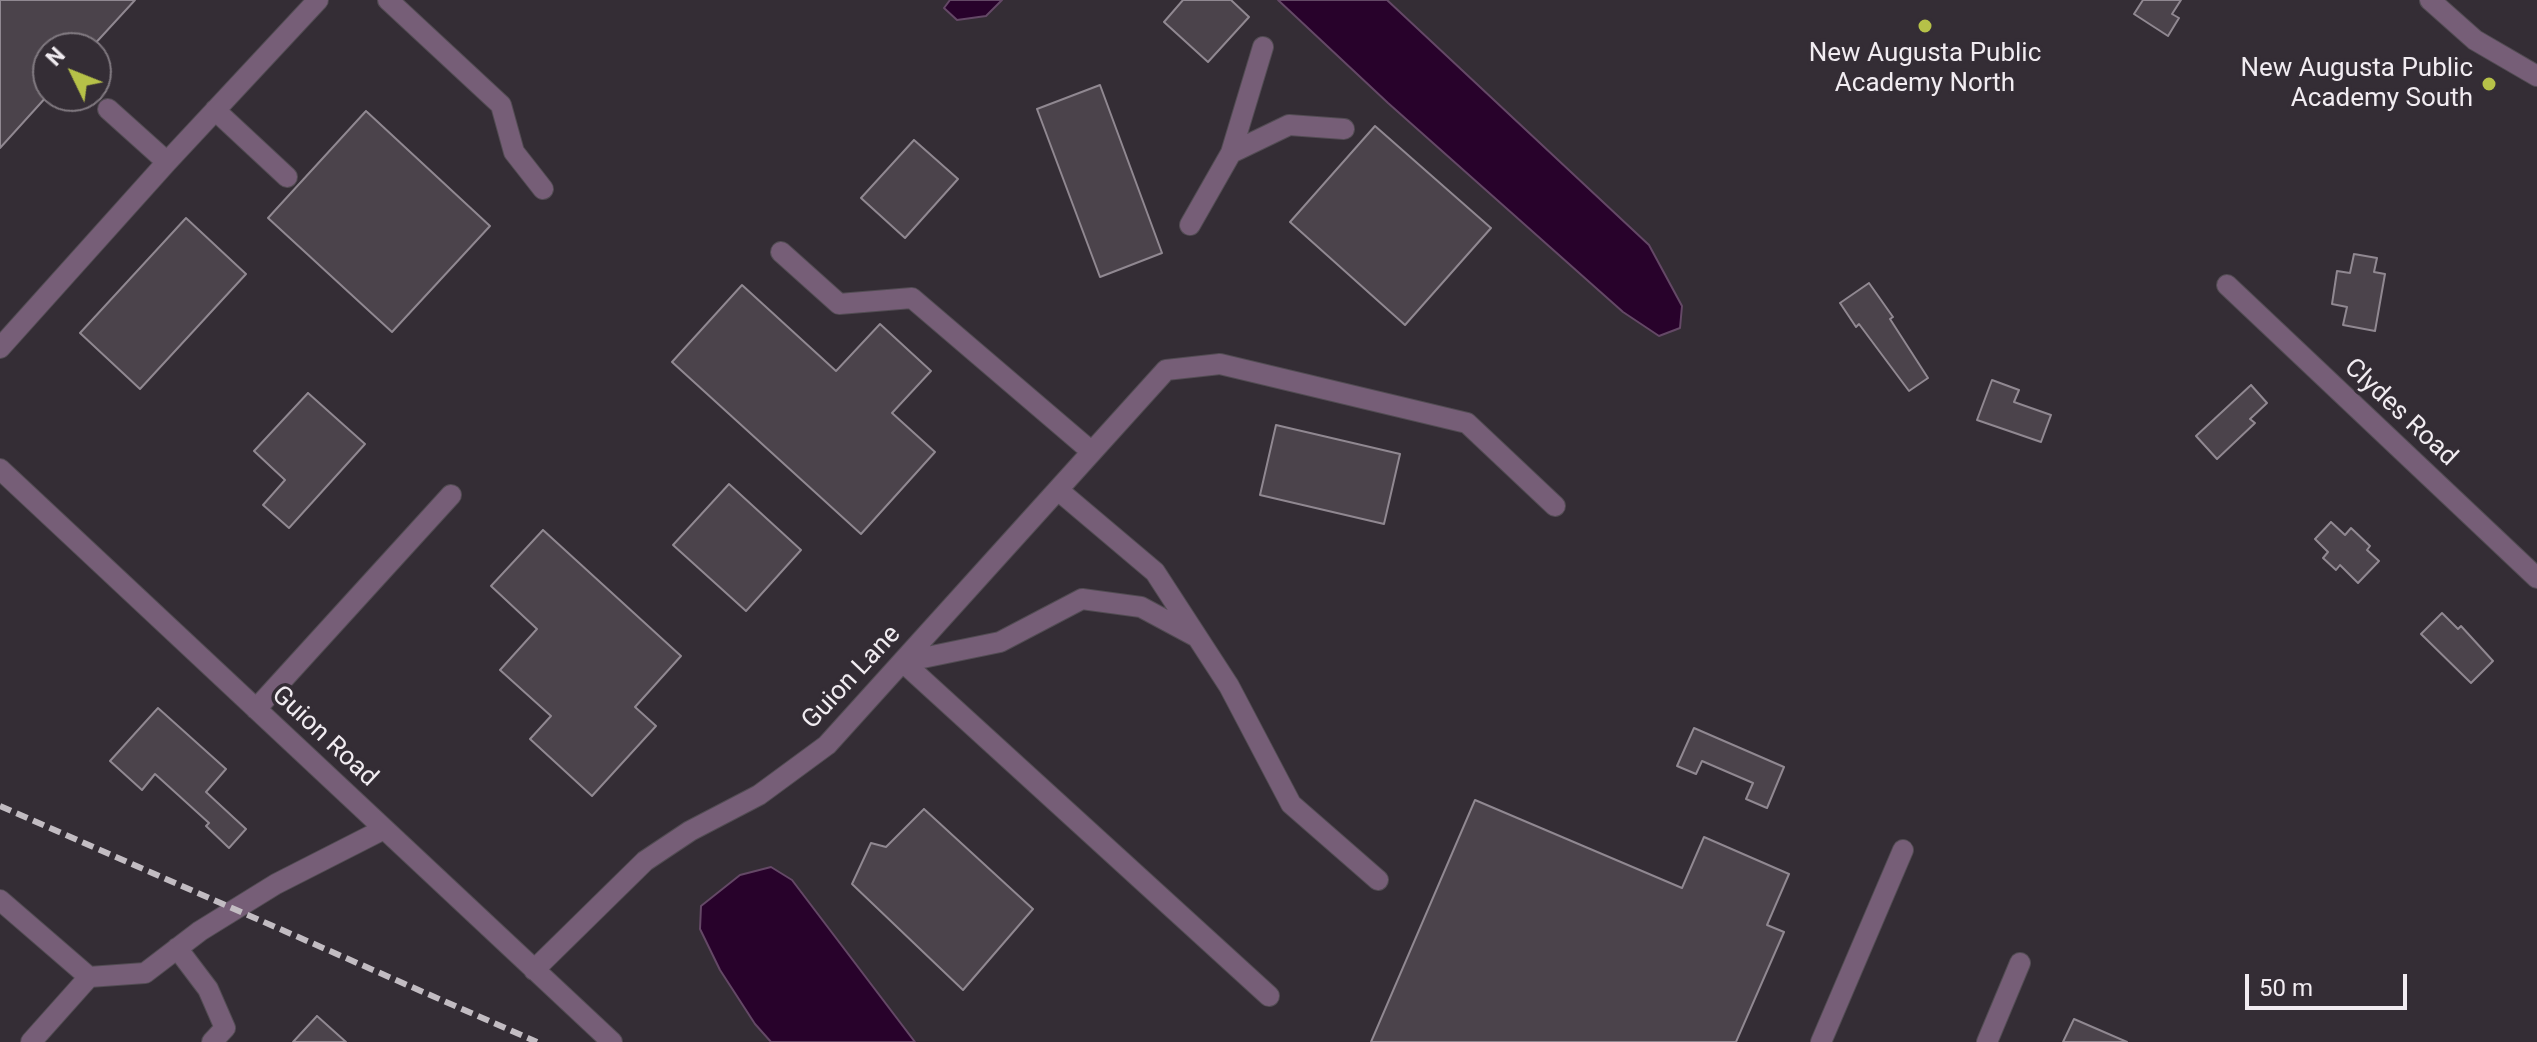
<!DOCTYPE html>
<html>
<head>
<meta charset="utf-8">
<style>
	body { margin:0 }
	#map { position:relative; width:2537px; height:1042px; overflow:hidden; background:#342d35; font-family:Roboto,sans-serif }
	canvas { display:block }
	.north { position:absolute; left:32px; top:32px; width:80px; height:80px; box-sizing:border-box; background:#342d35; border:2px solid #807980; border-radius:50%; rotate:313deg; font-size:22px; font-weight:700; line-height:32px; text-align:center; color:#f1ecf1 }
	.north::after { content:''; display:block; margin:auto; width:28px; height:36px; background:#b6c148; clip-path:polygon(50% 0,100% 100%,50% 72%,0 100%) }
	.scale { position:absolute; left:2245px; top:974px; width:162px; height:36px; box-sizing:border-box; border:4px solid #f1ecf1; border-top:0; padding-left:10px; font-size:24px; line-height:28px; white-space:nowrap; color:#f1ecf1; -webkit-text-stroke:6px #342d35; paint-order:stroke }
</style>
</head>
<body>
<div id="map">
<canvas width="2537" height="1042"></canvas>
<div class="north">N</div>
<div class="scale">50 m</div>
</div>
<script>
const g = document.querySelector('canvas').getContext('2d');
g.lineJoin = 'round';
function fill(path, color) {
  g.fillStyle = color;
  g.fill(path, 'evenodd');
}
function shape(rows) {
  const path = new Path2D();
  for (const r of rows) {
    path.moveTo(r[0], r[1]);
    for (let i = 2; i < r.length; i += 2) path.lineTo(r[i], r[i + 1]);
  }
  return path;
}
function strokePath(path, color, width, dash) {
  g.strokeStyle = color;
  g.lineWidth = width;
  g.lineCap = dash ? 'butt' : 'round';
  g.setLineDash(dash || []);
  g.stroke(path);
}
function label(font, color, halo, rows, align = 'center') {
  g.font = font + ' Roboto,sans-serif';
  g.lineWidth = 7;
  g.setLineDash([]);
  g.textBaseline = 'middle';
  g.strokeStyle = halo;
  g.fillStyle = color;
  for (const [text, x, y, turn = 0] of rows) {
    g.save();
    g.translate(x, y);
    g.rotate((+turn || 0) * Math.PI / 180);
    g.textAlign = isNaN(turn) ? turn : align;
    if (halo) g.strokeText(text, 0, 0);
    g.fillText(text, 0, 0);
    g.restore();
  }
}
const water = shape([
	[950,0,1002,0,986,16,957,20,944,8,950,0],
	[1278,0,1387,0,1649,245,1682,306,1680,328,1659,336,1623,312,1388,103,1278,0],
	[771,867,792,880,915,1042,771,1042,755,1024,720,970,700,929,701,906,740,875,771,867]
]);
fill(water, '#28022b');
strokePath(water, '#644866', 2);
const building = shape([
	[0,0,135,0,91,48,48,48,48,95,0,148,0,0],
	[1183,0,1231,0,1249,17,1208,62,1164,22,1183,0],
	[2143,0,2181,0,2172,14,2179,18,2168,36,2134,14,2143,0],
	[1100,85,1162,253,1100,277,1037,109,1100,85],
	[366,111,490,226,392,332,268,218,366,111],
	[1375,126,1491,228,1405,325,1290,222,1375,126],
	[914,140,958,179,905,238,861,198,914,140],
	[186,218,246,274,140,389,80,333,186,218],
	[2354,254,2377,258,2374,272,2385,274,2375,331,2343,325,2347,307,2332,304,2337,271,2350,273,2354,254],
	[1869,283,1893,317,1890,319,1928,378,1909,391,1859,324,1856,327,1840,303,1869,283],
	[742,285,836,371,880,324,931,371,892,413,935,452,861,534,672,362,742,285],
	[1992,380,2019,390,2014,402,2051,415,2041,442,1977,420,1992,380],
	[2251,385,2267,403,2250,419,2255,423,2217,459,2196,436,2251,385],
	[308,393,365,444,289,528,263,505,285,480,254,451,308,393],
	[1276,425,1400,454,1384,524,1260,495,1276,425],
	[729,484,801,550,746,611,673,545,729,484],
	[2331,522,2345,535,2351,528,2370,546,2367,550,2379,561,2358,583,2340,565,2336,570,2323,558,2328,552,2315,539,2331,522],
	[543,530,681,656,635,707,656,726,592,796,530,739,551,716,500,670,537,629,491,586,543,530],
	[2442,613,2458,629,2461,626,2493,661,2471,683,2421,634,2442,613],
	[158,708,226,769,206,792,246,829,229,848,206,826,209,823,155,774,142,790,110,761,158,708],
	[1694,728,1784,767,1767,808,1746,799,1753,783,1702,761,1696,774,1677,766,1694,728],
	[1475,800,1682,888,1704,837,1789,874,1767,925,1784,932,1736,1042,1371,1042,1475,800],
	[924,809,1033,909,963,990,852,884,871,843,886,847,924,809],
	[317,1016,346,1042,293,1042,317,1016],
	[2074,1019,2127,1042,2063,1042,2074,1019]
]);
fill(building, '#4b434b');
strokePath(building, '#908891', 2);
const minor = shape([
	[388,0,501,105,514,152,543,189],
	[2430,0,2475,40,2537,76],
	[1263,47,1231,153,1289,125,1344,129],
	[108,109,167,162],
	[215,110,287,177],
	[1190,225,1231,153],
	[781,252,839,304,912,298,1092,452],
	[2227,285,2537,578],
	[0,348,167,162,318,0],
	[0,469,612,1042],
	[1058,490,1155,572,1229,686,1291,804,1378,880],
	[903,662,1269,996],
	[903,662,1000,642,1082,599,1141,607,1195,636],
	[256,709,451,495],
	[0,900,89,977,145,973,200,931,276,884,384,829],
	[177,948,208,989,225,1028,212,1042],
	[534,970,645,861,690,831,759,795,827,745,1166,370,1220,364,1467,423,1555,506],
	[31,1042,89,977],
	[1821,1042,1903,850],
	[1987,1042,2020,963]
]);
strokePath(minor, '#524c53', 22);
strokePath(minor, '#765e77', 20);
strokePath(shape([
	[0,806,537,1042]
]), '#c2bcc2', 6, [12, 6]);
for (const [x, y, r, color] of [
	[1925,26,8,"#b6c148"],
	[2489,84,8,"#b6c148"]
]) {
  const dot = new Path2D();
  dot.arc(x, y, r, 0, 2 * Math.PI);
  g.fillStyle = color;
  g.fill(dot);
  strokePath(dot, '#342d35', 3);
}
label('26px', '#f1ecf1', '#342d35', [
	["New Augusta Public",1925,54],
	["Academy North",1925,84],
	["New Augusta Public",2473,69,"right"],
	["Academy South",2473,99,"right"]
]);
label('26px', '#f1ecf1', '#342d35', [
	["Clydes Road",2400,413,43],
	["Guion Lane",852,678,-47],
	["Guion Road",324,737,43]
]);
</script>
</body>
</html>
